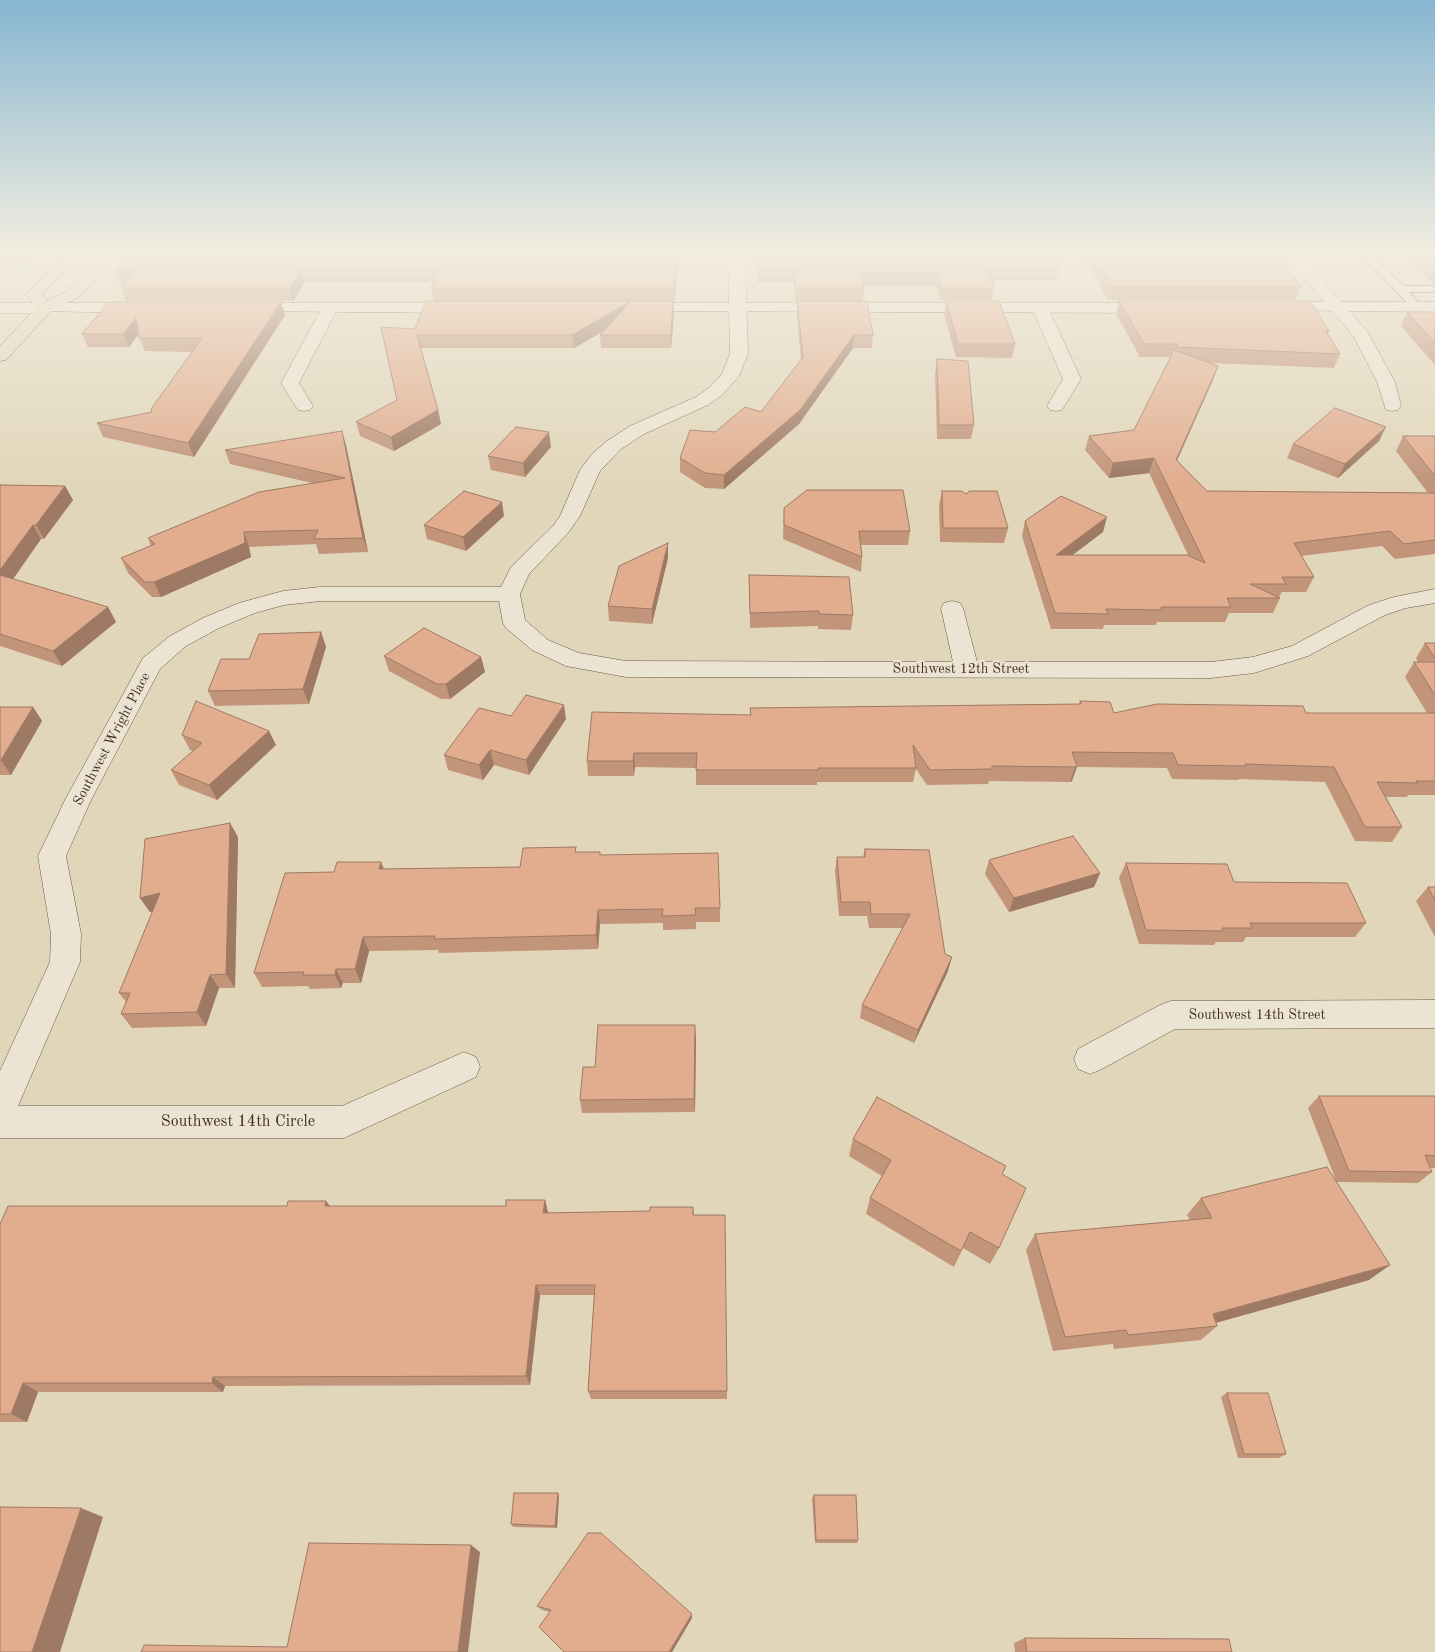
<!DOCTYPE html>
<html>
<head>
<meta charset="utf-8">
<style>
	body { margin:0 }
	canvas { display:block; background:#e1d6ba }
</style>
</head>
<body>
<canvas width="1435" height="1652"></canvas>
<script>
const g = document.querySelector('canvas').getContext('2d');
g.lineJoin = 'round';
function shape(rows) {
  const path = new Path2D();
  for (const r of rows) {
    path.moveTo(r[0], r[1]);
    for (let i = 2; i < r.length; i += 2) path.lineTo(r[i], r[i + 1]);
  }
  return path;
}
function strokePath(path, color, width, dash) {
  g.strokeStyle = color;
  g.lineWidth = width;
  g.lineCap = dash ? 'butt' : 'round';
  g.setLineDash(dash || []);
  g.stroke(path);
}
function fill(path, color) {
  g.fillStyle = color;
  g.fill(path, 'evenodd');
}
function label(font, color, halo, rows, align = 'center') {
  g.font = font + ' "Old Standard TT",serif';
  g.lineWidth = 4;
  g.setLineDash([]);
  g.textBaseline = 'middle';
  g.strokeStyle = halo;
  g.fillStyle = color;
  for (const [text, x, y, turn = 0] of rows) {
    g.save();
    g.translate(x, y);
    g.rotate((+turn || 0) * Math.PI / 180);
    g.textAlign = isNaN(turn) ? turn : align;
    if (halo) g.strokeText(text, 0, 0);
    g.fillText(text, 0, 0);
    g.restore();
  }
}
const lane = shape([
	[1360,253,1370,253,1403,286,1435,286,1435,292,1409,292,1422,307,1417,310,1413,309,1360,253]
]);
const street = shape([
	[728,253,742,253,745,264,748,354,739,376,722,395,708,405,644,434,621,449,600,471,580,516,568,533,529,574,520,594,525,620,548,640,579,653,626,661,953,662,941,608,944,603,952,601,960,603,963,608,977,662,1211,662,1253,657,1292,646,1369,605,1394,597,1435,589,1435,603,1406,608,1385,615,1308,656,1254,673,1211,678,626,677,566,666,532,650,506,628,503,623,499,601,320,601,284,605,255,613,219,628,186,646,160,669,91,800,66,856,81,934,80,962,18,1106,342,1106,464,1052,476,1057,480,1067,476,1077,344,1138,0,1138,0,1071,50,962,51,934,38,856,65,800,143,658,170,636,203,618,239,603,283,591,320,587,501,587,511,567,554,525,560,516,580,470,592,454,607,441,630,426,696,397,710,387,722,374,730,354,728,253],
	[1283,253,1298,253,1367,331,1395,382,1401,406,1398,410,1392,411,1386,410,1377,382,1354,337,1283,253],
	[0,303,45,303,51,305,53,308,51,311,45,313,0,313,0,303],
	[330,303,336,305,338,308,299,383,313,406,310,410,304,411,298,410,281,383,322,308,324,305,330,303],
	[1040,303,1046,305,1048,308,1081,379,1062,410,1056,411,1050,410,1047,406,1063,379,1032,308,1034,305,1040,303],
	[1435,1000,1435,1028,1175,1029,1102,1069,1090,1074,1078,1069,1074,1059,1078,1049,1160,1005,1171,1001,1435,1000]
]);
const secondary = shape([
	[1277,302,1435,302,1435,312,1271,310,1269,307,1271,304,1277,302],
	[45,303,141,303,147,305,149,308,147,311,141,313,39,311,37,308,39,305,45,303],
	[247,303,461,303,467,305,469,308,467,311,461,313,241,311,239,308,241,305,247,303],
	[637,303,1154,303,1160,305,1162,308,1160,311,1154,313,631,311,629,308,631,305,637,303]
]);
const primary = shape([
	[67,253,82,253,42,294,47,301,67,291,105,253,120,253,79,297,51,311,6,360,0,361,0,346,36,308,26,294,67,253]
]);
strokePath(lane, '#6a5646', 2);
strokePath(street, '#6a5646', 1);
strokePath(secondary, '#432b20', 1);
strokePath(primary, '#432b20', 1);
fill(lane, '#ece4d2');
fill(street, '#ece4d2');
fill(secondary, '#ece4d2');
fill(primary, '#e1d6ba');
fill(shape([
	[0,253,42,253,14,265,0,261],
	[136,253,678,253,675,301,434,301,431,288,433,282,305,282,293,301,126,301,121,288,124,285,120,285,115,272],
	[757,253,1076,253,1058,258,1059,268,1056,280,996,280,996,283,992,283,994,288,991,300,940,300,936,286,864,286,863,301,795,301,794,282,757,282],
	[1086,253,1274,253,1301,287,1296,300,1108,300,1084,257],
	[1401,253,1435,253,1435,284,1433,284],
	[673,301,674,314,671,348,601,348,600,335,604,331,574,348,421,348,438,410,441,424,394,451,360,436,356,422,397,400,415,329],
	[797,301,873,335,872,348,853,348,799,424,724,489,705,488,680,472,680,458,715,432,761,412,801,360,797,314],
	[946,301,1015,344,1012,358,956,357,944,314],
	[1119,301,1329,331,1328,334,1340,354,1334,368,1210,363,1218,366,1213,380,1177,460,1207,491,1428,493,1396,451,1403,436,1435,436,1435,554,1395,559,1382,546,1301,556,1314,577,1306,592,1282,592,1279,597,1280,598,1273,613,1229,613,1225,622,1157,622,1156,625,1104,625,1103,629,1051,629,1022,536,1025,521,1103,532,1073,555,1188,555,1149,473,1109,478,1085,450,1089,436,1134,430,1171,357,1140,357,1116,314],
	[281,302,285,315,194,457,103,437,97,423,152,412,192,352,145,351,138,335,129,347,88,347,82,334],
	[1407,312,1435,312,1435,365,1401,326],
	[937,359,974,425,971,439,937,439,935,373],
	[1379,441,1338,478,1287,458,1293,444],
	[346,445,368,552,319,554,316,544,249,547,251,557,161,597,152,597,128,573,121,558,151,546,148,538,312,483,230,464,225,450],
	[551,447,525,477,491,470,488,456],
	[0,485,65,486,73,500,44,539,41,539,13,579,108,607,116,622,62,666,0,646],
	[942,491,1008,528,1004,543,940,542,939,505],
	[784,508,910,531,908,545,861,545,862,557,861,572,783,539],
	[504,516,466,551,427,539,424,525],
	[668,558,652,624,609,621,608,606],
	[749,575,853,615,851,630,818,629,818,626,750,628],
	[321,632,326,647,309,704,215,706,208,691,249,659],
	[1425,643,1435,643,1435,795,1408,795,1407,797,1386,797,1402,827,1392,842,1355,841,1325,782,1239,779,1238,780,1172,779,1167,768,1077,767,1072,781,1070,782,989,781,988,784,927,785,916,769,913,782,817,782,817,785,696,785,696,768,635,767,634,776,588,776,587,761,750,715,750,708,1079,704,1080,701,1114,713,1427,713,1405,677,1414,662,1418,662,1416,658],
	[384,656,481,657,485,672,450,699,441,699,389,671],
	[0,707,33,707,42,721,11,775,0,775],
	[511,716,566,719,529,775,494,765,483,780,448,770,444,755],
	[269,731,276,745,217,800,179,785,171,770,193,751,190,750,182,735],
	[238,837,235,988,219,988,206,1026,132,1028,121,1014,126,1002,119,993,153,911,150,912,140,898],
	[865,849,945,954,948,971,914,1043,860,1018,862,1005,903,928,869,928,867,916,839,916,835,871,837,857,863,857],
	[576,852,600,855,720,908,720,922,696,922,696,929,663,930,663,923,600,924,598,949,439,953,438,950,369,951,361,983,343,983,341,988,310,989,308,986,262,987,254,973,381,862,384,869,520,867],
	[989,860,1100,873,1094,887,1009,912,985,874],
	[1126,863,1234,882,1366,923,1355,937,1246,937,1243,942,1216,942,1214,945,1139,944,1119,878],
	[1428,887,1435,887,1435,937,1416,901],
	[696,1038,695,1112,582,1113,580,1100],
	[1319,1096,1435,1096,1435,1168,1430,1168,1432,1172,1418,1183,1337,1182,1369,1280,1216,1323,1217,1326,1201,1340,1114,1349,1113,1344,1053,1351,1026,1250,1035,1234,1190,1220,1187,1215,1201,1198,1335,1178,1308,1108],
	[853,1139,1002,1174,999,1248,990,1264,963,1248,954,1267,866,1214,870,1198,882,1176,849,1156],
	[545,1200,548,1213,650,1211,693,1207,694,1215,727,1391,727,1399,591,1399,588,1391,594,1295,540,1295,530,1385,225,1386,223,1392,38,1392,27,1422,0,1422,0,1224,287,1206,326,1201,330,1206,506,1206],
	[1227,1393,1286,1454,1279,1458,1238,1458,1221,1397],
	[814,1495,858,1540,857,1543,815,1543,812,1498],
	[559,1496,557,1528,513,1527,511,1524],
	[537,1606,692,1618,672,1652,564,1652,550,1612,542,1610],
	[1025,1638,1232,1652,1015,1652,1014,1643]
]), '#c2957b');
fill(shape([
	[8,253,42,253,14,265],
	[677,253,678,253,675,301,674,288],
	[1055,253,1076,253,1053,260],
	[301,270,305,282,293,301,289,288],
	[673,301,674,314,671,348,671,335],
	[281,302,285,315,194,457,188,443],
	[630,302,631,315,574,348,572,335],
	[136,318,141,331,129,347,123,334],
	[854,335,853,348,799,424,724,489,724,475],
	[1218,366,1213,380,1171,474,1176,460],
	[438,410,441,424,394,451,391,437],
	[1386,427,1379,441,1338,478,1345,464],
	[342,431,346,445,368,552,363,538],
	[549,432,551,447,525,477,523,463],
	[1154,458,1149,473,1109,478,1113,463],
	[65,486,73,500,44,539,36,525],
	[502,502,504,516,466,551,463,537],
	[1107,517,1103,532,1052,570,1056,555],
	[33,525,41,539,6,589,0,579,0,570],
	[244,532,249,547,251,557,161,597,154,582],
	[668,543,668,558,652,624,652,609],
	[108,607,116,622,62,666,53,651],
	[321,632,326,647,309,704,303,689],
	[481,657,485,672,450,699,446,684],
	[564,705,566,719,529,775,526,760],
	[33,707,42,721,11,775,1,760],
	[269,731,276,745,217,800,209,785],
	[490,750,494,765,483,780,479,765],
	[634,753,635,767,634,776,633,761],
	[1077,766,1072,781,1070,782,1075,767],
	[230,823,238,837,235,988,226,974],
	[381,862,386,876,379,869],
	[1100,873,1094,887,1009,912,1014,898],
	[160,893,170,907,150,912,140,898],
	[598,910,600,924,598,949,596,935],
	[363,937,369,951,361,983,355,969],
	[952,957,948,971,914,1043,918,1030],
	[336,969,343,983,341,988,335,975],
	[210,975,219,988,206,1026,197,1012],
	[695,1025,696,1038,695,1112,694,1099],
	[545,1200,548,1212,547,1224,543,1213],
	[326,1201,334,1213,325,1206],
	[1390,1265,1369,1280,1197,1328,1213,1314],
	[536,1285,540,1295,530,1385,526,1376],
	[213,1377,225,1386,223,1392,212,1383],
	[23,1383,38,1392,27,1422,11,1414],
	[558,1493,559,1496,557,1528,555,1526],
	[81,1508,103,1517,60,1652,32,1652],
	[471,1545,480,1552,468,1652,458,1652],
	[692,1614,692,1618,672,1652,669,1652]
]), '#9e7964');
const building = shape([
	[136,253,677,253,674,288,431,288,438,270,301,270,289,288,121,288,135,272,115,272,136,253],
	[757,253,1057,253,1059,268,997,268,998,271,987,271,994,288,942,288,938,273,861,273,864,288,796,288,794,269,758,269,757,253],
	[1092,253,1274,253,1301,287,1112,287,1092,253],
	[1421,253,1435,253,1435,267,1421,253],
	[426,301,673,301,671,335,600,335,630,302,572,335,417,335,438,410,391,437,356,422,397,400,381,327,415,329,426,301],
	[797,301,867,301,873,335,854,335,800,410,724,475,705,473,680,458,690,430,715,432,745,407,761,412,803,357,797,301],
	[946,301,999,301,1015,344,958,344,946,301],
	[1119,301,1310,301,1329,331,1326,331,1340,354,1176,347,1178,344,1144,344,1119,301],
	[109,302,281,302,188,443,97,423,152,412,151,409,202,338,139,338,136,318,123,334,82,334,109,302],
	[1407,312,1435,312,1435,343,1407,312],
	[1174,350,1218,366,1176,460,1207,491,1435,493,1435,540,1404,544,1390,531,1294,543,1314,577,1282,577,1286,584,1250,584,1280,598,1227,598,1231,607,1161,607,1162,610,1106,609,1108,614,1055,613,1025,521,1061,496,1107,517,1056,555,1187,555,1205,563,1154,458,1113,463,1089,436,1134,430,1174,350],
	[937,359,968,361,974,425,939,425,937,359],
	[1335,408,1386,427,1345,464,1293,444,1335,408],
	[516,427,549,432,523,463,488,456,516,427],
	[342,431,363,538,314,539,318,530,244,532,245,543,154,582,145,582,121,558,155,544,148,538,259,492,345,478,225,450,342,431],
	[1403,436,1435,436,1435,476,1403,436],
	[0,485,65,486,36,525,33,525,0,570,0,485],
	[807,490,903,490,910,531,859,531,862,557,784,525,784,508,807,490],
	[464,491,502,502,463,537,424,525,464,491],
	[942,491,961,491,967,494,969,491,997,491,1008,528,943,528,942,491],
	[668,543,652,609,608,606,619,566,668,543],
	[0,575,108,607,53,651,0,634,0,575],
	[749,575,849,577,853,615,819,614,819,611,750,613,749,575],
	[424,628,481,657,446,684,437,684,384,656,424,628],
	[321,632,303,689,208,691,221,659,249,659,259,634,321,632],
	[1425,643,1435,643,1435,658,1425,643],
	[1414,662,1435,662,1435,695,1414,662],
	[526,695,564,705,526,760,490,750,479,765,444,755,479,708,511,716,526,695],
	[196,701,269,731,209,785,171,770,202,743,182,735,196,701],
	[1080,701,1110,702,1114,713,1157,704,1303,706,1306,713,1435,713,1435,781,1416,781,1417,783,1377,782,1402,827,1365,827,1334,767,1245,764,1246,766,1178,765,1173,753,1072,752,1077,766,1075,767,992,766,992,769,930,770,913,745,916,768,818,768,818,770,696,770,697,753,634,753,633,761,587,761,592,712,751,715,750,708,1081,704,1080,701],
	[0,707,33,707,1,760,0,761,0,707],
	[230,823,226,974,210,975,197,1012,121,1014,130,993,119,993,160,893,140,898,145,839,230,823],
	[1073,836,1100,873,1014,898,989,860,1073,836],
	[576,847,575,852,600,852,600,855,718,853,720,908,695,908,696,915,662,916,663,909,598,910,596,935,434,939,435,936,363,937,355,969,336,969,335,975,303,975,304,972,254,973,285,873,334,872,337,862,381,862,379,869,520,867,523,848,576,847],
	[865,849,929,850,945,954,952,957,918,1030,862,1005,910,914,871,914,870,902,841,902,837,857,865,857,865,849],
	[1126,863,1227,864,1234,882,1347,883,1366,923,1250,923,1252,928,1222,928,1223,931,1146,930,1126,863],
	[1428,887,1435,887,1435,901,1428,887],
	[598,1025,695,1025,694,1099,580,1100,583,1067,595,1067,598,1025],
	[1319,1096,1435,1096,1435,1156,1425,1155,1432,1172,1349,1171,1319,1096],
	[877,1097,1006,1166,1002,1174,1026,1188,999,1248,970,1232,961,1251,870,1198,891,1160,853,1139,877,1097],
	[1327,1167,1390,1265,1213,1314,1217,1326,1128,1335,1126,1330,1065,1337,1035,1234,1212,1218,1201,1198,1327,1167],
	[506,1200,545,1200,543,1213,650,1211,650,1207,693,1207,693,1215,725,1215,727,1391,588,1391,595,1285,536,1285,526,1376,213,1377,212,1383,23,1383,11,1414,0,1414,0,1224,8,1206,287,1206,288,1201,326,1201,325,1206,506,1206,506,1200],
	[1227,1393,1268,1393,1286,1454,1244,1454,1227,1393],
	[514,1493,558,1493,555,1526,511,1524,514,1493],
	[814,1495,856,1495,858,1540,816,1540,814,1495],
	[0,1507,81,1508,32,1652,0,1652,0,1507],
	[588,1533,601,1533,692,1614,669,1652,564,1652,539,1627,551,1610,537,1606,588,1533],
	[309,1543,471,1545,458,1652,141,1652,144,1645,287,1647,309,1543],
	[1025,1638,1229,1639,1232,1652,1027,1652,1025,1638]
]);
fill(building, '#e2ad8f');
strokePath(building, '#9e7964', 1);
const sky = g.createLinearGradient(0, 0, 0, 484);
sky.addColorStop(0, '#86b6d1');
sky.addColorStop(0.52, '#f2ede0');
sky.addColorStop(1, '#f2ede000');
g.fillStyle = sky;
g.fillRect(0, 0, 1435, 484);
label('14px', '#432b20', '#ece4d2', [
	["Southwest 12th Street",961,669],
	["Southwest Wright Place",112,739,-62],
	["Southwest 14th Street",1257,1015]
]);
label('16px', '#432b20', '#ece4d2', [
	["Southwest 14th Circle",238,1122]
]);
</script>
</body>
</html>
